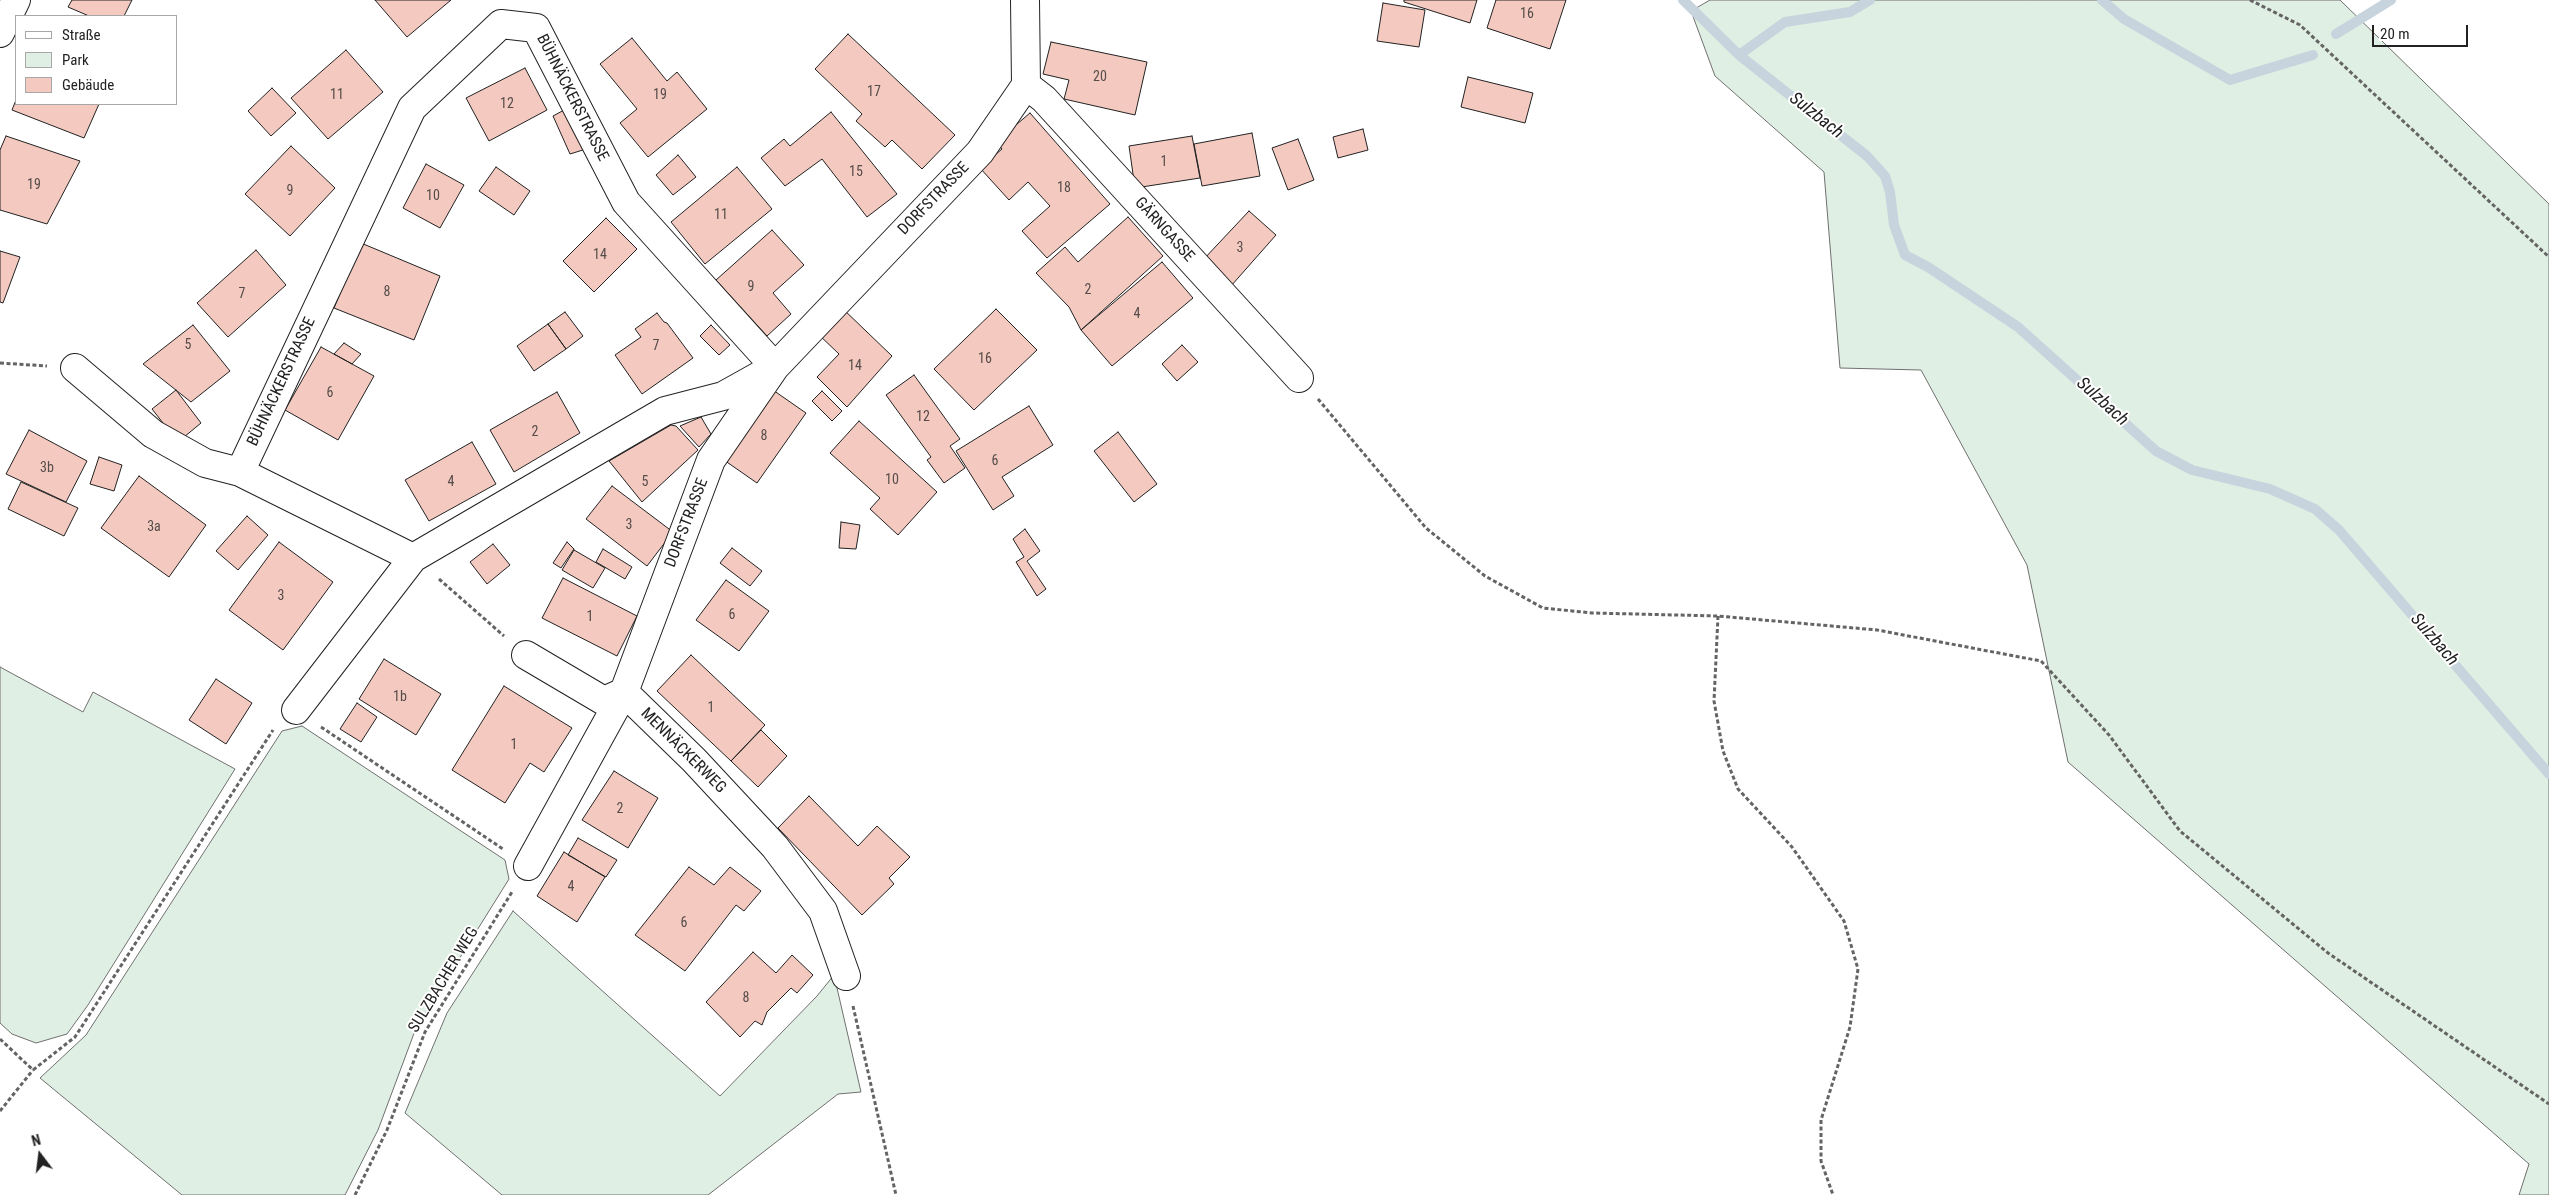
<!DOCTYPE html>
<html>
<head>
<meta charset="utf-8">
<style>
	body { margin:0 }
	#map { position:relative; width:2549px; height:1195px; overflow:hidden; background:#fff; font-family:"Roboto Condensed",sans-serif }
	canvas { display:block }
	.legend { position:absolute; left:15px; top:15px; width:162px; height:90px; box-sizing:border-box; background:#fff; border:1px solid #a7a7a7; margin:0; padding:6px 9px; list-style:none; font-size:15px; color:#222 }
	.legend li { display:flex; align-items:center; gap:10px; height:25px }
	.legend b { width:25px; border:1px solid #a7a7a7 }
	.north { position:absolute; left:15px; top:1130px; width:50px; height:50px; -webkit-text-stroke:4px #fff; paint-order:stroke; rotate:345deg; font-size:14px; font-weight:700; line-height:20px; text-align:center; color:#222 }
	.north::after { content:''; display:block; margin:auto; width:18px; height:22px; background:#222; clip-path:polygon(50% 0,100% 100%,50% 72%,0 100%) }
	.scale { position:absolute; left:2372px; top:25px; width:96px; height:22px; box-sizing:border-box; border:2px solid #222; border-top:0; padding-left:6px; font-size:15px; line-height:18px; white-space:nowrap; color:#222; -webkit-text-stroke:4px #fff; paint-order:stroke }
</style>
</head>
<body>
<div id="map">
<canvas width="2549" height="1195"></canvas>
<ul class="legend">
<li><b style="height:6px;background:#fff"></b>Straße</li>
<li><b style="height:14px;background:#e0efe3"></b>Park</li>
<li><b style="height:14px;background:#f3c9c0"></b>Gebäude</li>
</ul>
<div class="north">N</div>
<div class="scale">20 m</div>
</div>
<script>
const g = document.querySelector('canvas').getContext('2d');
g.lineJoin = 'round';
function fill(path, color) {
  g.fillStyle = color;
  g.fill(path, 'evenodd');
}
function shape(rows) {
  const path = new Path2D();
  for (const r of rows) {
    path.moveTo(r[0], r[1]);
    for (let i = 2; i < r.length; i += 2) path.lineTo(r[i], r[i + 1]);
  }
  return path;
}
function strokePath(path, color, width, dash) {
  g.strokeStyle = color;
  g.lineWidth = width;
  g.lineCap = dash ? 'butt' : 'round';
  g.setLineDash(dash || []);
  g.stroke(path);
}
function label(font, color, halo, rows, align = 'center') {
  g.font = font + ' "Roboto Condensed",sans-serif';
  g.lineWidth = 4;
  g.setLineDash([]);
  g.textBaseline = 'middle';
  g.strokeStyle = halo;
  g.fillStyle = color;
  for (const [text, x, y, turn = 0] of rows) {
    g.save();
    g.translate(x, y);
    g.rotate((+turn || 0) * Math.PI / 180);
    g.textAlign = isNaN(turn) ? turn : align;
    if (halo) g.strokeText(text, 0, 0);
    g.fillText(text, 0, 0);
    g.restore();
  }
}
const green = shape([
	[1710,0,2340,0,2549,204,2549,1195,2519,1195,2529,1164,2068,762,2027,565,1921,370,1840,368,1824,172,1715,76,1691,11,1710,0],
	[0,667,83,712,93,692,235,769,88,1005,67,1034,36,1043,12,1034,0,1023,0,667],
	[302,726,505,860,509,879,416,1028,378,1130,345,1195,182,1195,40,1078,86,1035,282,731,302,726],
	[513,911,720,1096,817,996,834,975,861,1092,838,1094,708,1195,502,1195,405,1113,447,1013,513,911]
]);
fill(green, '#e0efe3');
strokePath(green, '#6f6f6f', 1);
strokePath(shape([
	[1683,0,1739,55,1867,156,1885,176,1890,192,1894,225,1905,255,1928,267,2018,327,2156,451,2192,470,2270,489,2315,509,2339,530,2549,774],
	[2102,0,2124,19,2230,80,2313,55],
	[2336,34,2391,0],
	[1739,55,1785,22,1850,12,1870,0]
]), '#c7d3dd', 10);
const building = shape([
	[72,0,132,0,124,16,89,16,68,7,72,0],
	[375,0,451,0,407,37,375,0],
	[1404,0,1477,0,1470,23,1404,2,1404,0],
	[1496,0,1566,0,1550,49,1487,28,1496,0],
	[1383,3,1425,10,1419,47,1377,41,1383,3],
	[848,34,955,135,922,169,892,140,885,147,856,121,862,114,815,69,848,34],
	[632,38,667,81,677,72,707,109,648,157,620,123,637,109,600,64,632,38],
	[1051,42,1147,62,1135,115,1064,99,1069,80,1043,74,1051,42],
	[346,50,383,92,328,139,291,98,346,50],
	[525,68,547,110,489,141,466,98,525,68],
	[1468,77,1533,93,1525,123,1461,107,1468,77],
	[272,88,296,113,271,136,248,111,272,88],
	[16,100,16,104,99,104,84,138,12,110,16,100],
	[566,109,586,149,570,154,553,116,566,109],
	[831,112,897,194,867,217,822,159,785,186,761,158,784,139,790,146,831,112],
	[1030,113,1110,204,1047,258,1022,231,1050,206,1028,182,1009,200,980,168,1002,149,996,142,1030,113],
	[1363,129,1368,150,1338,158,1333,137,1363,129],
	[1252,133,1260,176,1202,186,1194,144,1252,133],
	[6,136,80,161,47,224,0,210,0,150,6,136],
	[1192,136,1200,178,1135,188,1129,146,1192,136],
	[1298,139,1314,180,1288,190,1272,148,1298,139],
	[291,146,335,188,290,236,245,194,291,146],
	[678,155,696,177,673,195,656,175,678,155],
	[426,164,464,185,440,228,403,208,426,164],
	[496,167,530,191,514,215,479,191,496,167],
	[737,167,772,209,705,264,671,222,737,167],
	[1249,211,1276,235,1231,286,1203,260,1249,211],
	[1128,217,1163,256,1081,330,1069,307,1036,273,1065,247,1078,262,1128,217],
	[606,218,637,249,594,292,563,261,606,218],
	[772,230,804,265,773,293,791,314,767,336,716,280,772,230],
	[361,243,440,276,414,340,334,308,361,243],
	[256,250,286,285,228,337,197,303,256,250],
	[0,251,20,257,3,303,0,302,0,251],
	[1162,262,1193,298,1112,366,1081,330,1162,262],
	[841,307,892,356,847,407,817,377,839,354,817,333,841,307],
	[996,309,1037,350,974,410,934,369,996,309],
	[565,312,583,336,566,349,548,324,565,312],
	[657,313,664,322,667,323,693,358,642,394,615,355,641,337,635,329,657,313],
	[548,324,566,349,534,371,517,346,548,324],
	[193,325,230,371,191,402,143,364,193,325],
	[711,325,730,345,719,355,700,336,711,325],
	[344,343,361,354,352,364,334,354,344,343],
	[1182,345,1198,362,1177,381,1162,364,1182,345],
	[321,347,374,376,338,440,285,410,321,347],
	[914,375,960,439,950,446,965,468,944,483,927,460,931,457,886,395,914,375],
	[770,388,806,413,757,483,721,458,770,388],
	[176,390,201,423,178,442,152,409,176,390],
	[822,391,842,411,832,421,812,401,822,391],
	[557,392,580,433,514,472,490,430,557,392],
	[1029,406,1053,445,1002,477,1014,496,993,510,956,451,1029,406],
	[701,417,711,434,699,447,680,426,701,417],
	[859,421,937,492,898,535,870,509,880,498,830,453,859,421],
	[671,425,676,426,698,450,642,502,609,461,671,425],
	[29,430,87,461,66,502,6,474,29,430],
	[1118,432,1157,484,1134,502,1094,451,1118,432],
	[472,442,496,484,429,521,405,480,472,442],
	[99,457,122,465,114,491,90,484,99,457],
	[139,476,206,525,169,577,101,528,139,476],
	[21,482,78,508,64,536,8,509,21,482],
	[612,486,673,532,647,566,586,519,612,486],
	[247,516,268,535,238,570,216,551,247,516],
	[841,522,860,525,856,549,839,548,841,522],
	[1025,529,1040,551,1027,561,1046,589,1037,596,1016,562,1024,557,1013,539,1025,529],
	[279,542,333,582,283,650,229,610,279,542],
	[567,542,574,549,561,568,553,563,567,542],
	[493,544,510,565,487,584,470,562,493,544],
	[732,548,762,571,750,586,720,563,732,548],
	[603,549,632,567,625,579,596,562,603,549],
	[574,550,605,568,593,588,562,570,574,550],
	[563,578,637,616,617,656,542,618,563,578],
	[726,580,769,611,739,651,696,620,726,580],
	[691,655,765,725,731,761,657,691,691,655],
	[384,659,441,694,416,735,359,699,384,659],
	[216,679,252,703,226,744,189,720,216,679],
	[504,686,572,728,544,772,530,763,505,803,452,770,504,686],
	[357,703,377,717,361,742,340,729,357,703],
	[761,730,787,756,758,787,731,761,761,730],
	[614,771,658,798,628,848,582,820,614,771],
	[809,796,858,846,877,826,910,857,889,878,894,884,862,915,778,828,809,796],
	[578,838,617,860,606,877,568,855,578,838],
	[564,852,605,877,577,922,537,896,564,852],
	[689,867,714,885,730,867,761,891,744,911,736,905,685,971,635,935,689,867],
	[753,952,776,973,792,955,813,975,797,993,791,988,767,1012,762,1025,755,1021,740,1037,706,1002,753,952]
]);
fill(building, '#f3c9c0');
strokePath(building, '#222', 1);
const minor = shape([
	[0,33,16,0],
	[1026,85,1044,99,1299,378],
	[75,368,153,434,205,463,240,472],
	[526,655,604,701,624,692],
	[624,692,694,760,775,847,823,911,846,976],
	[296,710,413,558,240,472,412,108,501,24,536,28,626,202,775,367,723,396,665,411,413,558],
	[528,866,624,692,711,460,775,367,980,152,1026,85,1025,0]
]);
strokePath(minor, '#222', 30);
strokePath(shape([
	[2250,0,2300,25,2549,257],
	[0,363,47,366],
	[1318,399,1426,528,1485,576,1543,608,1592,613,1718,616,1877,630,2041,661,2109,735,2180,831,2328,953,2549,1104],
	[439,579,504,636],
	[1718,616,1714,701,1723,751,1738,789,1792,847,1844,921,1858,969,1850,1027,1821,1120,1821,1161,1833,1195],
	[321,727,503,849],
	[853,1006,896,1195],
	[0,1039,33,1070,75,1037,273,730],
	[0,1111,33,1070],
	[355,1195,387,1130,425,1032,512,892]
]), '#646464', 3, [4, 2.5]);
strokePath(minor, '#fff', 28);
label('14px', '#564c4a', null, [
	["16",1527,14],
	["20",1100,77],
	["17",874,92],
	["11",337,95],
	["19",660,95],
	["12",507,104],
	["1",1164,162],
	["15",856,172],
	["19",34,185],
	["18",1064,188],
	["9",290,191],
	["10",433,196],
	["11",721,215],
	["3",1240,248],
	["14",600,255],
	["9",751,287],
	["2",1088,290],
	["8",387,292],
	["7",242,294],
	["4",1137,314],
	["5",188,345],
	["7",656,346],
	["16",985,359],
	["14",855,366],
	["6",330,393],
	["12",923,417],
	["2",535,432],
	["8",764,436],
	["6",995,461],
	["3b",47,468],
	["10",892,480],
	["4",451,482],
	["5",645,482],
	["3",629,525],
	["3a",154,527],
	["3",281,596],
	["6",732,615],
	["1",590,617],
	["1b",400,697],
	["1",711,708],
	["1",514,745],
	["2",620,809],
	["4",571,887],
	["6",684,923],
	["8",746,998]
]);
label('16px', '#222', '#fff', [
	["BÜHNÄCKERSTRASSE",572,98,63],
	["DORFSTRASSE",934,199,-46],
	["GÄRNGASSE",1164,230,48],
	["BÜHNÄCKERSTRASSE",282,382,-65],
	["DORFSTRASSE",687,523,-69],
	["MENNÄCKERWEG",683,751,45],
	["SULZBACHER WEG",444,980,-59]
]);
label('italic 18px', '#222', '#fff', [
	["Sulzbach",1816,116,38],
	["Sulzbach",2102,402,42],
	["Sulzbach",2434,640,49]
]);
</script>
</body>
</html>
